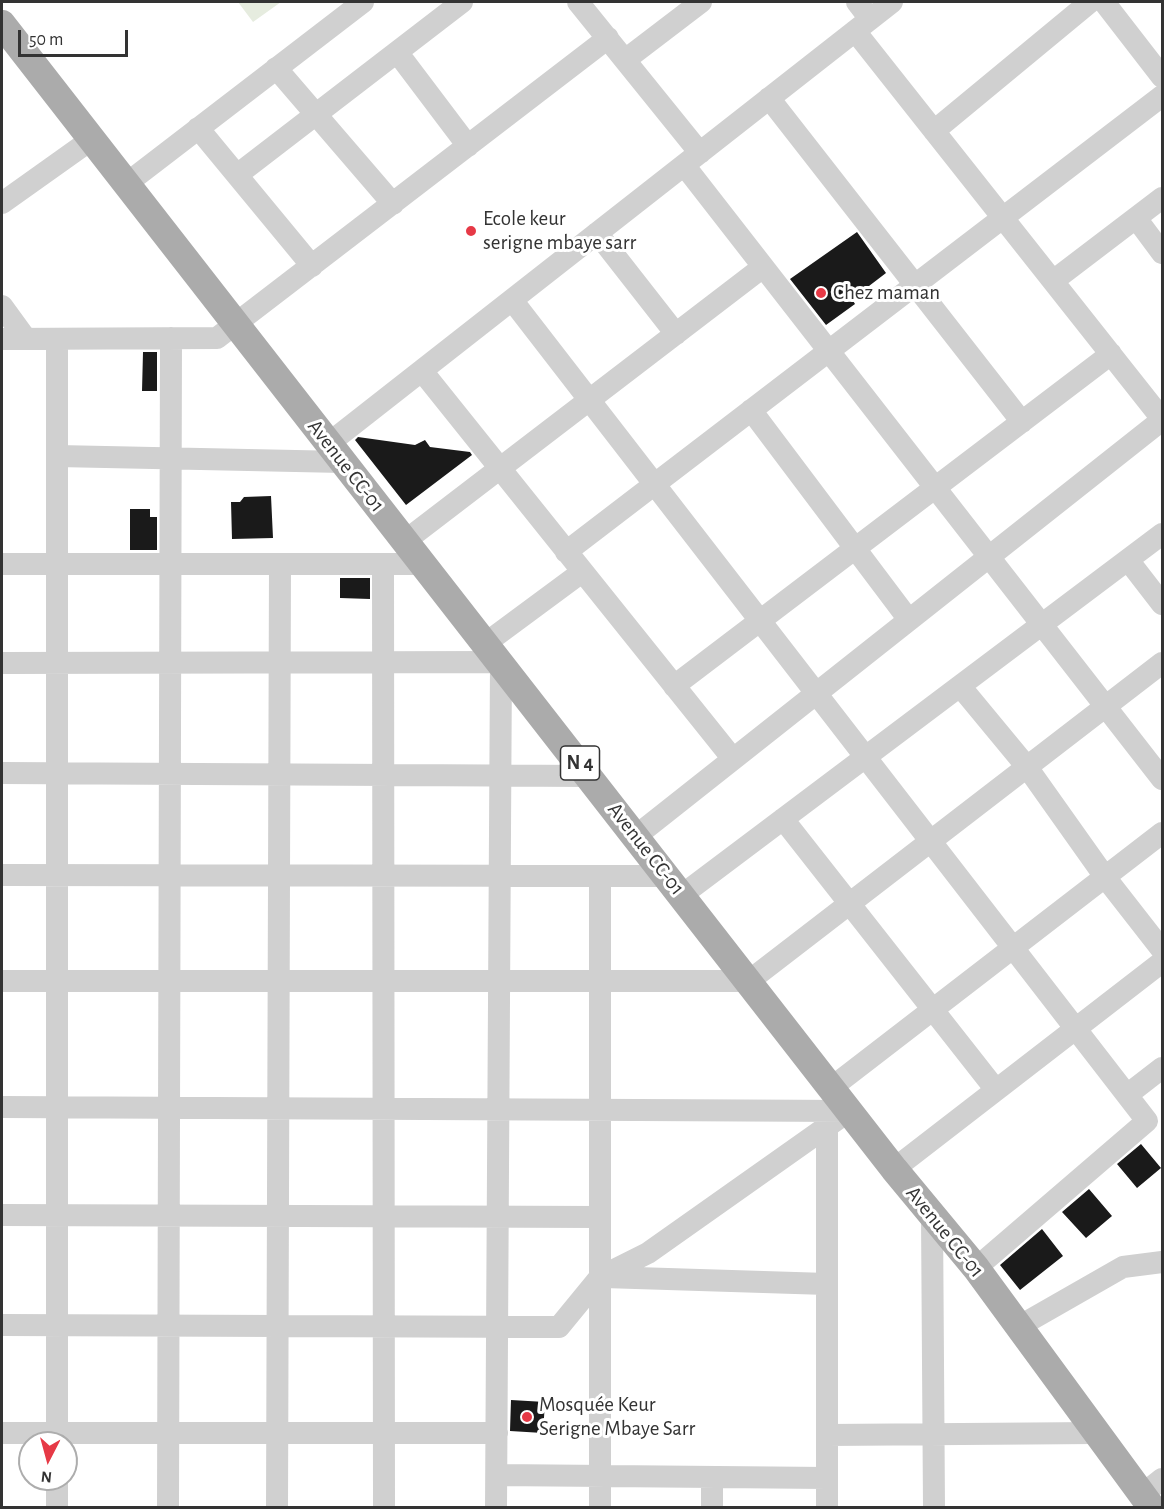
<!DOCTYPE html>
<html>
<head>
<meta charset="utf-8">
<style>
	body { margin:0 }
	#map { position:relative; width:1164px; height:1509px; overflow:hidden; background:#fff; font-family:"Alegreya Sans",sans-serif }
	canvas { display:block }
	.frame { position:absolute; inset:0; border:3px solid #333; pointer-events:none }
	.north { position:absolute; left:18px; top:1431px; width:60px; height:60px; box-sizing:border-box; background:#fff; border:2px solid #adadad; border-radius:50%; rotate:186deg; font-size:16px; font-weight:700; line-height:24px; text-align:center; color:#333 }
	.north::after { content:''; display:block; margin:auto; width:21px; height:27px; background:#e63946; clip-path:polygon(50% 0,100% 100%,50% 72%,0 100%) }
	.scale { position:absolute; left:18px; top:30px; width:110px; height:27px; box-sizing:border-box; border:3px solid #333; border-top:0; padding-left:8px; font-size:18px; line-height:21px; white-space:nowrap; color:#333; -webkit-text-stroke:4px #fff; paint-order:stroke }
</style>
</head>
<body>
<div id="map">
<canvas width="1164" height="1509"></canvas>
<div class="frame"></div>
<div class="north">N</div>
<div class="scale">50 m</div>
</div>
<script>
const g = document.querySelector('canvas').getContext('2d');
g.lineJoin = 'round';
function fill(path, color) {
  g.fillStyle = color;
  g.fill(path, 'evenodd');
}
function shape(rows) {
  const path = new Path2D();
  for (const r of rows) {
    path.moveTo(r[0], r[1]);
    for (let i = 2; i < r.length; i += 2) path.lineTo(r[i], r[i + 1]);
  }
  return path;
}
function strokePath(path, color, width, dash) {
  g.strokeStyle = color;
  g.lineWidth = width;
  g.lineCap = dash ? 'butt' : 'round';
  g.setLineDash(dash || []);
  g.stroke(path);
}
function label(font, color, halo, rows, align = 'center') {
  g.font = font + ' "Alegreya Sans",sans-serif';
  g.lineWidth = 6;
  g.setLineDash([]);
  g.textBaseline = 'middle';
  g.strokeStyle = halo;
  g.fillStyle = color;
  for (const [text, x, y, turn = 0] of rows) {
    g.save();
    g.translate(x, y);
    g.rotate((+turn || 0) * Math.PI / 180);
    g.textAlign = isNaN(turn) ? turn : align;
    if (halo) g.strokeText(text, 0, 0);
    g.fillText(text, 0, 0);
    g.restore();
  }
}
fill(shape([
	[238,2,281,2,253,22]
]), '#e6ecdf');
fill(shape([
	[857,232,886,273,852,299,855,304,826,325,790,279],
	[143,352,157,352,157,391,142,391],
	[358,437,415,445,425,440,430,447,470,452,472,455,406,505,355,440],
	[271,496,273,538,232,539,231,502,240,502,244,497],
	[130,509,150,509,150,517,157,517,157,550,130,550],
	[340,578,370,578,370,599,340,598],
	[1141,1144,1161,1168,1137,1188,1117,1164],
	[1089,1189,1112,1216,1086,1238,1062,1212],
	[1042,1229,1063,1256,1020,1290,1000,1265],
	[511,1400,545,1402,543,1433,510,1431]
]), '#1a1a1a');
strokePath(shape([
	[578,2,700,153],
	[857,2,870,19],
	[1104,2,1162,77],
	[855,31,1162,419],
	[397,52,468,146],
	[625,60,701,2],
	[276,68,393,204],
	[769,98,1022,422],
	[198,128,312,266],
	[934,131,1090,2],
	[684,165,1162,779],
	[237,175,462,2],
	[126,184,363,2],
	[2,203,92,139],
	[1136,218,1162,253],
	[597,233,676,334],
	[1053,281,1162,198],
	[512,300,1147,1121,976,1268],
	[2,306,26,339],
	[2,339,217,338,608,38],
	[422,371,733,759],
	[751,410,909,620],
	[328,444,892,2],
	[58,456,343,462],
	[405,541,763,267],
	[566,552,1162,96],
	[1128,560,1162,604],
	[2,564,423,564],
	[383,564,384,1508],
	[486,643,582,572],
	[2,663,501,662,496,1508],
	[674,686,1111,354],
	[960,686,1027,767,1105,877,1162,950],
	[2,773,590,776],
	[783,819,996,1090],
	[636,836,1162,420],
	[2,875,667,876],
	[600,876,600,1508],
	[682,895,1162,534],
	[2,981,749,981,1162,663],
	[831,1088,1162,833],
	[1127,1095,1162,1068],
	[2,1107,849,1111],
	[894,1169,1162,962],
	[2,1215,600,1217],
	[932,1216,934,1508],
	[604,1277,827,1284],
	[2,1325,559,1327,600,1277,648,1253,849,1111],
	[1018,1327,1123,1267,1162,1262],
	[2,1433,497,1433],
	[827,1435,1096,1433],
	[57,1443,57,339],
	[497,1475,827,1478],
	[712,1477,712,1508],
	[1143,1494,1162,1479],
	[57,1508,57,1479],
	[168,1508,171,338],
	[277,1508,280,564],
	[827,1508,827,1126]
]), '#d0d0d0', 22);
strokePath(shape([
	[2,24,894,1169,976,1268,1152,1508]
]), '#ababab', 28);
for (const [x, y, r, color] of [
	[471,231,6,"#e63946"],
	[821,293,6,"#e63946"],
	[527,1417,6,"#e63946"]
]) {
  const dot = new Path2D();
  dot.arc(x, y, r, 0, 2 * Math.PI);
  g.fillStyle = color;
  g.fill(dot);
  strokePath(dot, '#fff', 2);
}
for (const [x, y, w] of [
	[580,763,39]
]) {
  const box = new Path2D();
  box.roundRect(x - w / 2, y - 17, w, 34, 4.5);
  g.fillStyle = '#fff';
  g.fill(box);
  strokePath(box, '#333', 1.5);
}
label('bold 20px', '#333', null, [
	["N 4",580,763]
]);
label('21px', '#333', '#fff', [
	["Ecole keur",483,219],
	["serigne mbaye sarr",483,243],
	["Chez maman",833,293],
	["Mosquée Keur",539,1405],
	["Serigne Mbaye Sarr",539,1429]
], 'left');
label('21px', '#333', '#fff', [
	["Avenue CC-01",346,466,52],
	["Avenue CC-01",646,849,52],
	["Avenue CC-01",945,1232,51]
]);
</script>
</body>
</html>
